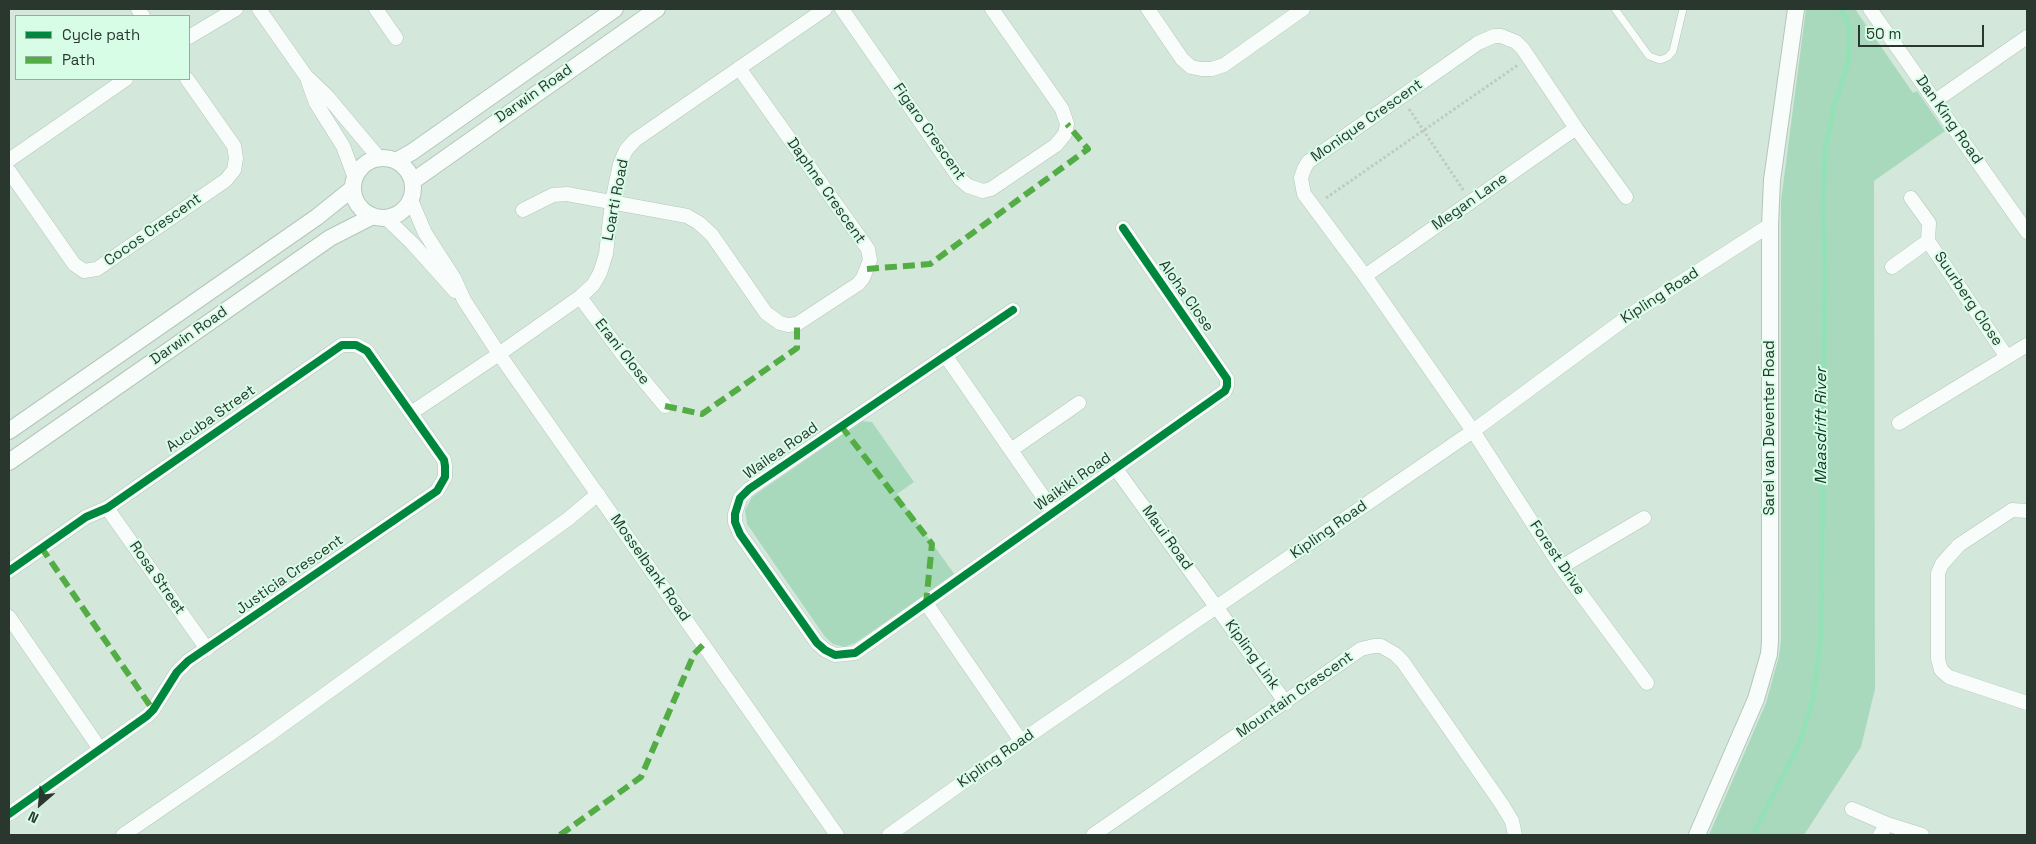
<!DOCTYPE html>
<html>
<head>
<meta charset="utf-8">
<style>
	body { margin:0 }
	#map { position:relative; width:2036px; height:844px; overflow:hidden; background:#d3e8db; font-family:"Space Grotesk",sans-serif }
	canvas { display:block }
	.frame { position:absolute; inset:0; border:10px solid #29372e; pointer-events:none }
	.legend { position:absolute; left:15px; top:15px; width:175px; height:65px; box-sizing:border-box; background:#d8fde7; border:1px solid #92ae9d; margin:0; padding:6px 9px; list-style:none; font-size:15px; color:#29372e }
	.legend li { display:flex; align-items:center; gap:10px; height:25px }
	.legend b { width:25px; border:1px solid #92ae9d }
	.north { position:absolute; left:15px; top:779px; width:50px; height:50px; -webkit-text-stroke:4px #d8fde7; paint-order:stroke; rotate:207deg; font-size:14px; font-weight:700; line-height:20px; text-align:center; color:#29372e }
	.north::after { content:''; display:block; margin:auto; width:18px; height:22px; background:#29372e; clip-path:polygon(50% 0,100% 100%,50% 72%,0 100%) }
	.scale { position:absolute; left:1858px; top:25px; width:126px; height:22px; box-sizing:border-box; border:2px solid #29372e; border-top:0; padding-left:6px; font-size:15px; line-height:18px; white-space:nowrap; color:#29372e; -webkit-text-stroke:4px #d8fde7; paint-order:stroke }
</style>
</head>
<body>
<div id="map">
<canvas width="2036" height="844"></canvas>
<div class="frame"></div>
<ul class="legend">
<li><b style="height:6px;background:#00873e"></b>Cycle path</li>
<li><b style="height:6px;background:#53ac44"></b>Path</li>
</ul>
<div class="north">N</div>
<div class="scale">50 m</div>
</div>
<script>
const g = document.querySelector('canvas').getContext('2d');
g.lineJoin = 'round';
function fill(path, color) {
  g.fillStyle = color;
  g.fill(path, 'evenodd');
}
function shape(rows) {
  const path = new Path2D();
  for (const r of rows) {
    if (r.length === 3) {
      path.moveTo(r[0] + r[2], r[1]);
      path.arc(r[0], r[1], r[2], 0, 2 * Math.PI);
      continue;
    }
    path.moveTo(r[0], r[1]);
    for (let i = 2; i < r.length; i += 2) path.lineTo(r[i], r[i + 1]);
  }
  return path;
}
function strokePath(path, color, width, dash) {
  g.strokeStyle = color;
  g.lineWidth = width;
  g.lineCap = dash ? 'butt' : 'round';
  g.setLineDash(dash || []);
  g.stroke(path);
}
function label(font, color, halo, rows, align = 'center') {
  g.font = font + ' "Space Grotesk",sans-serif';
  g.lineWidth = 4;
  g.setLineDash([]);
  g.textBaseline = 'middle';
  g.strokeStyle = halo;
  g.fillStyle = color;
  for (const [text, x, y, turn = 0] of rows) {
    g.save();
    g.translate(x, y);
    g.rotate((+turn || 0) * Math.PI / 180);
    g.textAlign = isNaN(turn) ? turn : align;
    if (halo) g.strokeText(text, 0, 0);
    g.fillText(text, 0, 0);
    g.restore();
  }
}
fill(shape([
	[1806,9,1855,9,1913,93,1917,91,1945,131,1874,181,1875,689,1861,747,1804,835,1709,835,1766,703,1779,656,1781,640,1781,201],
	[862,421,872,422,914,482,897,494,955,575,855,643,844,647,833,644,825,637,747,524,745,510,752,497]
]), '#a9d9bd');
strokePath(shape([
	[1753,835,1799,744,1813,699,1821,636,1825,268,1823,207,1825,150,1834,106,1848,62,1850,28,1841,9]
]), '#94e0b7', 5);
const service = shape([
	[1615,9,1649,56,1660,60,1668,57,1673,51,1683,9]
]);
const minor = shape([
	[138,9,143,16],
	[259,9,306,76,327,96,379,158],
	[376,9,396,38],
	[842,9,960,179,968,186,983,191,991,189,1056,145,1065,134,1067,124,1062,109,992,9],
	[1148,9,1182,59,1191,67,1201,69,1212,69,1224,65,1303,9],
	[1870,9,2027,232],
	[189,37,236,9],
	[308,81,316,103,343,146,355,178],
	[1935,101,2027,37],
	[9,160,126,79],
	[9,171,74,264,84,271,97,269,226,180,234,170,236,158,234,146,187,79],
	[1626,197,1576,128,1523,49,1516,42,1501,36,1494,36,1478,43,1308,162,1304,169,1301,178,1304,194,1365,276,1473,431,1561,567,1647,683],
	[411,200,425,233,454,278,464,300,499,354,837,835],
	[523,210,553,195,567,194,687,216,699,223,712,235,766,313,780,323,788,325,797,324,858,284,863,278,870,260,868,249,739,68],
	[386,218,412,243,455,291],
	[1928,241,2007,357],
	[1892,267,1928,241,1929,223,1911,198],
	[1365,276,1576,128],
	[580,297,626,359,665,406],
	[1013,310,749,489,740,498,735,514,735,522,740,534,817,643,825,650,835,655,855,653,1225,391,1227,386,1227,379,1123,228],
	[945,355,1053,511],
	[411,413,499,354,580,297,593,285,600,273,606,254,612,202,620,164,626,150,635,140,825,9],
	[1899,423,2027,345],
	[1011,450,1079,403],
	[1116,469,1286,703],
	[107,508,207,649],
	[2027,511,2012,510,2009,512,1959,545,1942,564,1938,573,1938,659,1941,670,1949,677,2027,703],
	[1561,567,1644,518],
	[9,571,86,517,107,508,342,345,356,345,367,351,444,460,445,466,445,477,437,491,188,661,177,672,153,710,147,716,9,814],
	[926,603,1021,741],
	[9,617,100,749],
	[1852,809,1887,824,1922,835],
	[123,835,263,739,568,519,598,494],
	[889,835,1021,741,1473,431,1633,313,1770,225],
	[1093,835,1361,649,1374,646,1381,646,1395,654,1403,662,1501,803,1512,821,1515,835],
	[1880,835,1887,824]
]);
const tertiary = shape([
	[383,188,30],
	[396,161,412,152,615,9],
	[413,181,657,9],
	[9,431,317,217,353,188],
	[9,462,330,238,373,216],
	[1697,835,1756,699,1769,654,1770,641,1770,225,1772,180,1796,9]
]);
strokePath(service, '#b5c5bb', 8);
strokePath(minor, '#b5c5bb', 15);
strokePath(tertiary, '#b5c5bb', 18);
strokePath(shape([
	[1409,109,1464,191],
	[1326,198,1518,65]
]), '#c1c9c3', 3, [2.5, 2.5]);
strokePath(service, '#f8fcfa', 7);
strokePath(minor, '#f8fcfa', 14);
strokePath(tertiary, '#f8fcfa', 16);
strokePath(shape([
	[867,269,930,264,1088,149,1067,124],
	[665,406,702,414,797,348,797,324],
	[841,426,932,544,926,603],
	[41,547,153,710],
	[560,835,641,777,694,654,703,645]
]), '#53ac44', 6, [12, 6]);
strokePath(shape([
	[1013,310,749,489,740,498,735,514,735,522,740,534,817,643,825,650,835,655,855,653,1225,391,1227,386,1227,379,1123,228],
	[9,571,86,517,107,508,342,345,356,345,367,351,444,460,445,466,445,477,437,491,188,661,177,672,153,710,147,716,9,814]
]), '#00873e', 8);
label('15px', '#29372e', '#d8fde7', [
	["Darwin Road",534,94,-35],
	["Dan King Road",1949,120,55],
	["Monique Crescent",1367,121,-35],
	["Figaro Crescent",929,132,55],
	["Daphne Crescent",826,191,55],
	["Loarti Road",616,200,-79],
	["Megan Lane",1470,202,-35],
	["Cocos Crescent",153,230,-35],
	["Aloha Close",1186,296,55],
	["Kipling Road",1660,296,-33],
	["Suurberg Close",1968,299,56],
	["Darwin Road",189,336,-35],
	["Erani Close",622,352,52],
	["Aucuba Street",211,419,-35],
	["Sarel van Deventer Road",1770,428,-90],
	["Wailea Road",781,451,-35],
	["Waikiki Road",1073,482,-35],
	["Kipling Road",1329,530,-35],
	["Maui Road",1167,538,54],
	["Forest Drive",1557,558,56],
	["Mosselbank Road",650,568,55],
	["Justicia Crescent",290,575,-35],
	["Rosa Street",157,578,55],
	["Kipling Link",1252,655,54],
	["Mountain Crescent",1295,695,-35],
	["Kipling Road",996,759,-35]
]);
label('italic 16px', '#0a3722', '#d8fde7', [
	["Maasdrift River",1822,426,-90]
]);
</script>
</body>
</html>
